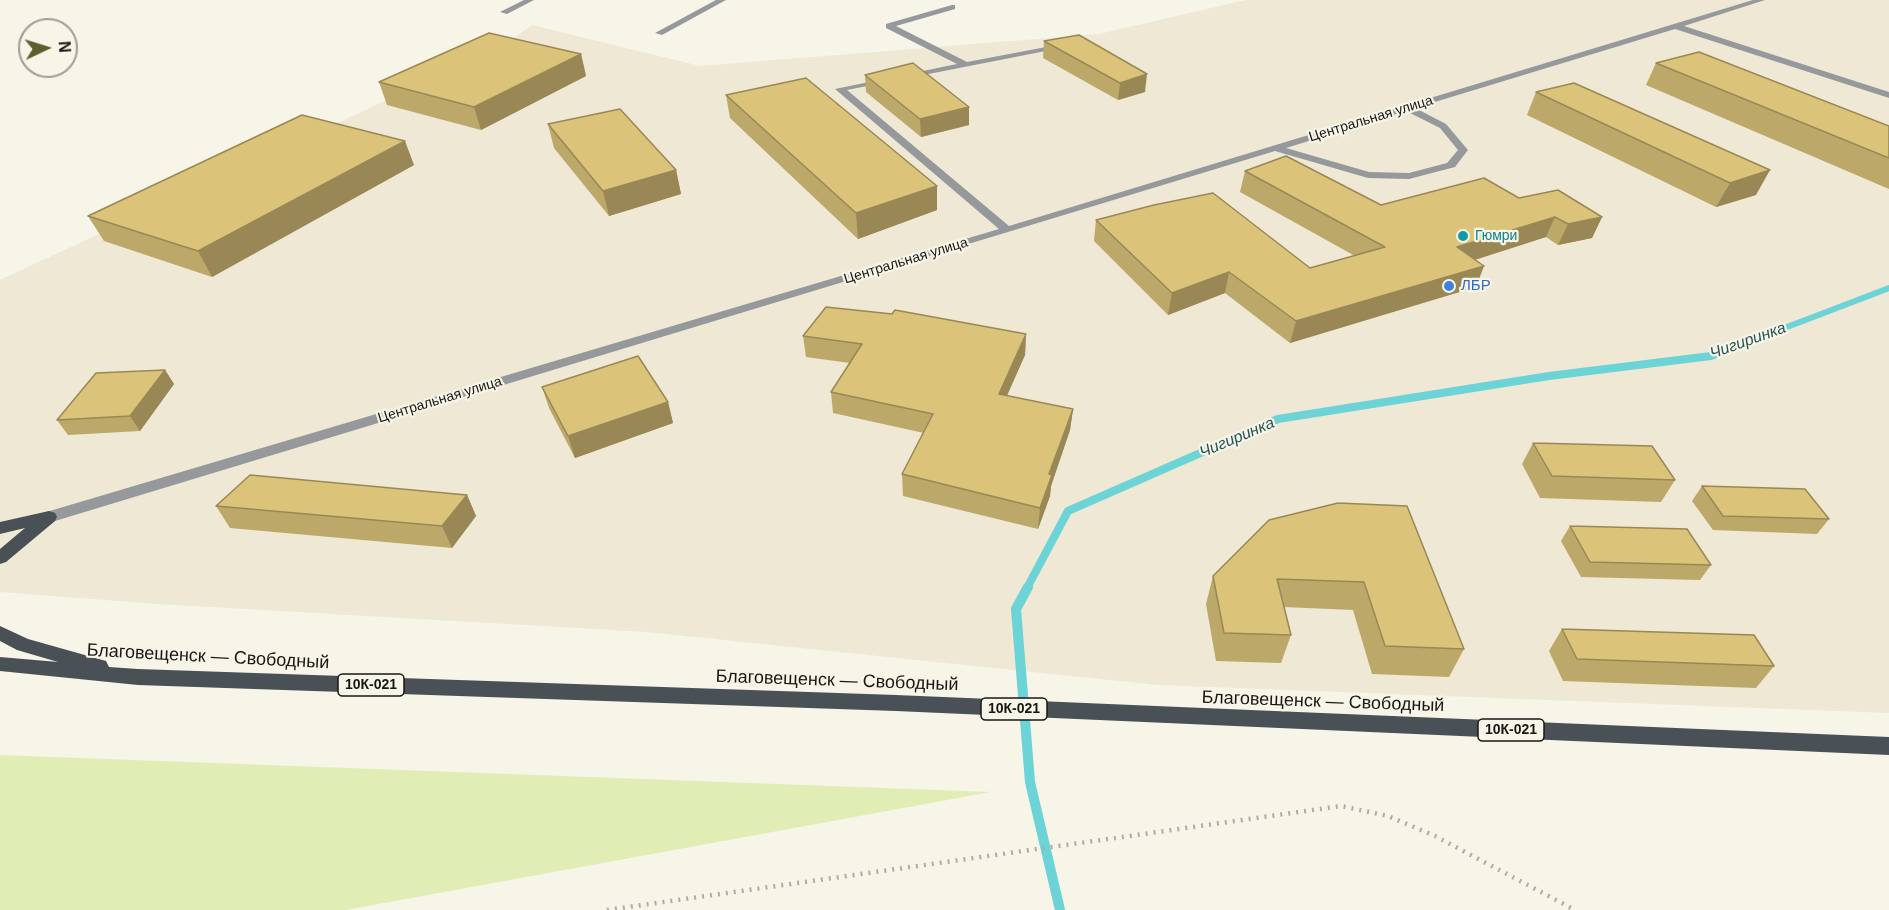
<!DOCTYPE html>
<html>
<head>
<meta charset="utf-8">
<style>
	body { margin:0 }
	#map { position:relative; width:1889px; height:910px; overflow:hidden; background:#f7f4e8; font-family:Arial,sans-serif }
	canvas { display:block }
	.north { position:absolute; left:18px; top:18px; width:60px; height:60px; box-sizing:border-box; background:#f7f4e8; border:2px solid #9e9c93; border-radius:50%; rotate:86deg; font-size:16px; font-weight:700; line-height:24px; text-align:center; color:#191713 }
	.north::after { content:''; display:block; margin:auto; width:21px; height:27px; background:#5d5f2c; clip-path:polygon(50% 0,100% 100%,50% 72%,0 100%) }
</style>
</head>
<body>
<div id="map">
<canvas width="1889" height="910"></canvas>
<div class="north">N</div>
</div>
<script>
const g = document.querySelector('canvas').getContext('2d');
g.lineJoin = 'round';
function fill(path, color) {
  g.fillStyle = color;
  g.fill(path, 'evenodd');
}
function shape(rows) {
  const path = new Path2D();
  for (const r of rows) {
    path.moveTo(r[0], r[1]);
    for (let i = 2; i < r.length; i += 2) path.lineTo(r[i], r[i + 1]);
  }
  return path;
}
function strokePath(path, color, width, dash) {
  g.strokeStyle = color;
  g.lineWidth = width;
  g.lineCap = dash ? 'butt' : 'round';
  g.setLineDash(dash || []);
  g.stroke(path);
}
function label(font, color, halo, rows, align = 'center') {
  g.font = font + ' Arial,sans-serif';
  g.lineWidth = 4.5;
  g.setLineDash([]);
  g.textBaseline = 'middle';
  g.strokeStyle = halo;
  g.fillStyle = color;
  for (const [text, x, y, turn = 0] of rows) {
    g.save();
    g.translate(x, y);
    g.rotate((+turn || 0) * Math.PI / 180);
    g.textAlign = isNaN(turn) ? turn : align;
    if (halo) g.strokeText(text, 0, 0);
    g.fillText(text, 0, 0);
    g.restore();
  }
}
fill(shape([
	[1246,0,1889,0,1889,713,1158,685,647,632,158,604,0,592,0,280,501,47,532,25,700,66,1099,34]
]), '#eee8d5');
fill(shape([
	[0,755,991,792,346,910,0,910]
]), '#e0eeb6');
strokePath(shape([
	[1753,340,1889,288]
]), '#6cd3d6', 6);
strokePath(shape([
	[1027,588,1068,511,1278,419,1549,376,1711,356,1757,338]
]), '#6cd3d6', 8);
strokePath(shape([
	[1028,587,1016,609,1030,782,1060,910]
]), '#6cd3d6', 10);
strokePath(shape([
	[607,910,1341,806,1388,816,1435,836,1575,910]
]), '#afada3', 4.5, [2, 6]);
fill(shape([
	[524,0,534,0,507,14,500,12,524,0],
	[716,0,726,0,662,35,655,33,716,0],
	[1753,0,1765,0,1684,26,1889,92,1889,98,1675,29,1415,108,1446,124,1468,150,1455,167,1409,179,1368,178,1275,151,55,521,45,528,39,530,33,528,31,524,43,513,999,229,835,89,957,64,886,28,886,24,952,5,955,5,955,9,896,26,967,62,1062,44,1066,47,847,90,1009,226,1753,0],
	[1406,111,1440,128,1458,150,1447,163,1409,173,1369,172,1286,148,1406,111]
]), '#95999c');
fill(shape([
	[49,511,55,513,57,517,55,521,6,562,0,564,0,549,25,528,0,534,0,522,49,511],
	[0,626,28,639,106,661,109,667,138,669,896,695,1889,737,1889,755,896,711,138,685,0,671,0,657,58,662,17,650,0,641,0,626]
]), '#495056');
fill(shape([
	[1044,41,1145,92,1118,100,1043,58],
	[581,54,586,76,481,130,387,105,379,82],
	[1656,63,1889,126,1889,189,1646,85],
	[865,75,969,107,969,125,921,137,866,92],
	[1536,92,1756,195,1716,207,1527,115],
	[726,95,937,186,937,210,858,239,730,118],
	[548,124,676,170,681,194,609,216,554,148],
	[414,165,212,277,104,241,88,216],
	[1245,171,1381,205,1519,198,1602,217,1592,238,1558,245,1546,237,1475,260,1476,287,1290,343,1225,293,1168,315,1094,241,1096,220,1310,268,1355,256,1240,192],
	[1026,334,1025,355,1007,396,1073,409,1070,430,1051,486,1050,496,1038,529,903,496,902,474,924,433,833,413,831,392,850,363,806,357,803,336],
	[165,370,174,384,140,431,68,435,57,420],
	[542,387,668,402,673,423,575,458,549,408],
	[1533,443,1675,480,1661,502,1540,498,1522,464],
	[1702,486,1829,519,1817,534,1713,530,1692,501],
	[467,495,476,516,452,548,230,528,216,506],
	[1338,503,1464,649,1449,677,1372,674,1353,610,1284,607,1291,635,1281,663,1216,661,1206,604,1213,576],
	[1570,526,1711,565,1700,580,1581,577,1561,541],
	[1562,629,1774,666,1756,688,1563,681,1549,651]
]), '#bca869');
fill(shape([
	[581,54,586,76,481,130,474,107],
	[1147,74,1145,92,1118,100,1120,83],
	[969,107,969,125,921,137,920,119],
	[405,141,414,165,212,277,198,251],
	[676,170,681,194,609,216,603,191],
	[1770,170,1756,195,1716,207,1730,183],
	[937,186,937,210,858,239,856,213],
	[1555,217,1546,237,1449,268,1457,247],
	[1602,217,1592,238,1558,245,1568,224],
	[1484,266,1476,287,1290,343,1296,321],
	[1229,272,1225,293,1168,315,1172,293],
	[1026,334,1025,355,998,415,999,394],
	[165,370,174,384,140,431,130,416],
	[668,402,673,423,575,458,568,436],
	[1073,409,1070,430,1051,486,1050,496,1038,529,1040,508,1049,474],
	[467,495,476,516,452,548,442,526]
]), '#985');
const building = shape([
	[489,33,581,54,474,107,379,82,489,33],
	[1079,35,1147,74,1120,83,1044,41,1079,35],
	[1699,52,1889,126,1889,158,1656,63,1699,52],
	[913,63,969,107,920,119,865,75,913,63],
	[806,78,937,186,856,213,726,95,806,78],
	[1574,83,1770,170,1730,183,1536,92,1574,83],
	[620,109,676,170,603,191,548,124,620,109],
	[302,115,405,141,198,251,88,216,302,115],
	[1286,156,1381,205,1484,178,1519,198,1558,190,1602,217,1568,224,1555,217,1457,247,1484,266,1296,321,1229,272,1172,293,1096,220,1154,205,1213,193,1310,268,1385,247,1245,171,1286,156],
	[826,307,892,314,895,310,1026,334,999,394,1073,409,1049,474,1052,475,1040,508,902,474,933,414,831,392,862,344,803,336,826,307],
	[638,356,668,402,568,436,542,387,638,356],
	[165,370,130,416,57,420,96,373,165,370],
	[1533,443,1652,446,1675,480,1552,476,1533,443],
	[250,475,467,495,442,526,216,506,250,475],
	[1702,486,1805,489,1829,519,1723,516,1702,486],
	[1338,503,1407,506,1464,649,1385,646,1364,582,1277,579,1291,635,1224,633,1213,576,1269,520,1338,503],
	[1570,526,1687,529,1711,565,1590,562,1570,526],
	[1562,629,1754,635,1774,666,1577,659,1562,629]
]);
fill(building, '#dbc37a');
strokePath(building, '#985', 1.5);
for (const [x, y, r, color] of [
	[1463,236,6,"#0f9aa8"],
	[1449,286,6,"#3f7fe0"]
]) {
  const dot = new Path2D();
  dot.arc(x, y, r, 0, 2 * Math.PI);
  g.fillStyle = color;
  g.fill(dot);
  strokePath(dot, '#f7f4e8', 2);
}
label('14px', '#191713', '#f7f4e8', [
	["Центральная улица",1371,119,-17],
	["Центральная улица",906,261,-17],
	["Центральная улица",440,400,-17]
]);
label('14px', '#0d838f', '#f7f4e8', [
	["Гюмри",1475,236]
], 'left');
for (const [x, y, w] of [
	[371,685,66],
	[1014,709,66],
	[1511,730,66]
]) {
  const box = new Path2D();
  box.roundRect(x - w / 2, y - 11, w, 22, 4.5);
  g.fillStyle = '#f7f4e8';
  g.fill(box);
  strokePath(box, '#191713', 1.5);
}
label('bold 14px', '#191713', null, [
	["10К-021",371,685],
	["10К-021",1014,709],
	["10К-021",1511,730]
]);
label('15px', '#366cbe', '#f7f4e8', [
	["ЛБР",1461,286]
], 'left');
label('italic 16px', '#275557', '#f7f4e8', [
	["Чигиринка",1748,341,-20],
	["Чигиринка",1237,438,-23]
]);
label('18px', '#191713', '#f7f4e8', [
	["Благовещенск — Свободный",208,657,3],
	["Благовещенск — Свободный",837,681,2],
	["Благовещенск — Свободный",1323,702,2]
]);
</script>
</body>
</html>
